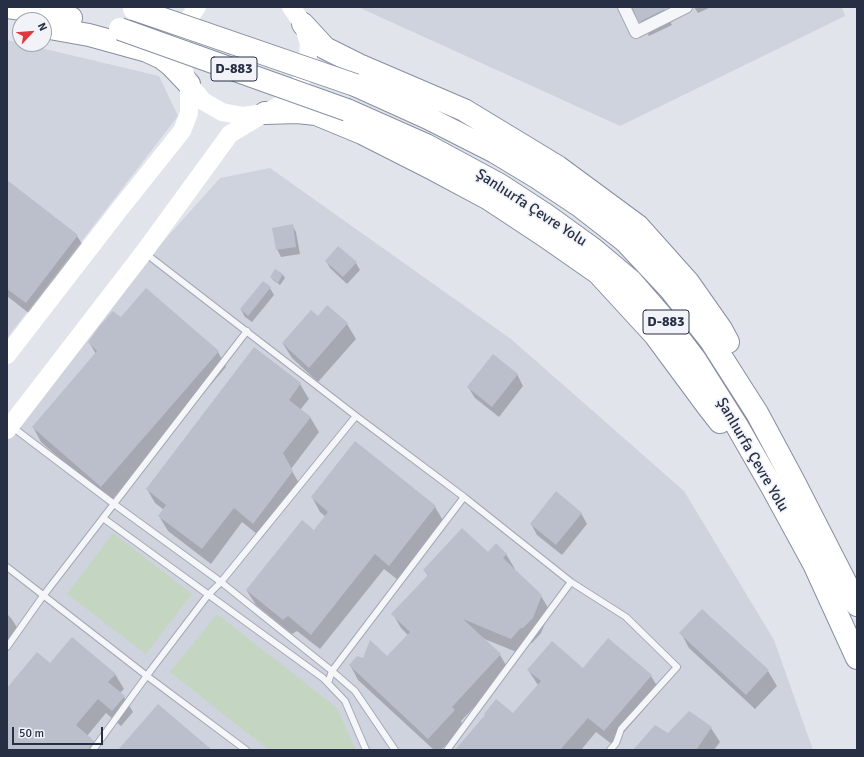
<!DOCTYPE html>
<html>
<head>
<meta charset="utf-8">
<style>
	body { margin:0 }
	#map { position:relative; width:864px; height:757px; overflow:hidden; background:#e1e4eb; font-family:Signika,sans-serif }
	canvas { display:block }
	.frame { position:absolute; inset:0; border:8px solid #272f45; pointer-events:none }
	.north { position:absolute; left:12px; top:12px; width:40px; height:40px; box-sizing:border-box; background:#f1f3f8; border:1px solid #a0a5b0; border-radius:50%; rotate:64deg; font-size:11px; font-weight:700; line-height:16px; text-align:center; color:#272f45 }
	.north::after { content:''; display:block; margin:auto; width:14px; height:18px; background:#dd3a40; clip-path:polygon(50% 0,100% 100%,50% 72%,0 100%) }
	.scale { position:absolute; left:12px; top:727px; width:91px; height:18px; box-sizing:border-box; border:2px solid #272f45; border-top:0; padding-left:5px; font-size:12px; line-height:14px; white-space:nowrap; color:#272f45; -webkit-text-stroke:3px #f1f3f8; paint-order:stroke }
</style>
</head>
<body>
<div id="map">
<canvas width="864" height="757"></canvas>
<div class="frame"></div>
<div class="north">N</div>
<div class="scale">50 m</div>
</div>
<script>
const g = document.querySelector('canvas').getContext('2d');
g.lineJoin = 'round';
function fill(path, color) {
  g.fillStyle = color;
  g.fill(path, 'evenodd');
}
function shape(rows) {
  const path = new Path2D();
  for (const r of rows) {
    path.moveTo(r[0], r[1]);
    for (let i = 2; i < r.length; i += 2) path.lineTo(r[i], r[i + 1]);
  }
  return path;
}
function strokePath(path, color, width, dash) {
  g.strokeStyle = color;
  g.lineWidth = width;
  g.lineCap = dash ? 'butt' : 'round';
  g.setLineDash(dash || []);
  g.stroke(path);
}
function label(font, color, halo, rows, align = 'center') {
  g.font = font + ' Signika,sans-serif';
  g.lineWidth = 3.5;
  g.setLineDash([]);
  g.textBaseline = 'middle';
  g.strokeStyle = halo;
  g.fillStyle = color;
  for (const [text, x, y, turn = 0] of rows) {
    g.save();
    g.translate(x, y);
    g.rotate((+turn || 0) * Math.PI / 180);
    g.textAlign = isNaN(turn) ? turn : align;
    if (halo) g.strokeText(text, 0, 0);
    g.fillText(text, 0, 0);
    g.restore();
  }
}
fill(shape([
	[358,7,842,7,845,16,620,126],
	[7,40,20,43,20,44,24,44,159,76,178,116,7,338],
	[270,168,511,339,684,491,774,640,813,750,7,750,7,416,220,178]
]), '#cfd3de');
fill(shape([
	[113,533,192,594,146,654,67,594],
	[217,614,337,708,356,750,269,750,170,672]
]), '#c4d6c1');
fill(shape([
	[629,7,663,7,672,25,649,36,637,15,634,14],
	[694,7,711,7,698,13],
	[7,181,77,236,86,250,35,318,7,296],
	[292,225,296,232,300,254,281,257,277,249],
	[326,261,356,263,360,270,347,284,330,268],
	[276,270,283,275,285,278,280,285,273,280,271,277],
	[270,288,274,295,252,322,245,317,241,310],
	[318,317,347,324,356,339,318,382,292,358,283,344],
	[121,319,218,352,226,367,110,502,41,442,33,427,96,354,89,342],
	[517,374,523,386,499,417,475,398,468,387],
	[300,384,309,399,300,410,310,417,319,432,291,469,301,487,262,538,242,522,211,564,168,531,159,516,164,510,155,503,147,489],
	[355,443,435,507,444,522,398,580,384,569,320,649,297,631,292,634,256,605,247,591,314,532,326,517,320,512,312,497],
	[581,513,587,524,562,555,537,535,531,524],
	[488,553,506,554,515,569,514,570,541,596,550,611,541,633,532,643,530,642,519,653,482,638,500,655,509,670,461,721,463,726,441,750,434,750,358,680,350,665,363,660,388,658,408,635,401,628,393,614,428,576,424,570],
	[702,610,768,671,777,686,755,709,689,648,681,633],
	[7,614,11,618,20,632,7,647],
	[50,664,115,674,124,689,120,693,124,697,133,712,121,726,106,713,87,736,93,741,98,750,7,750,7,690],
	[583,669,651,676,660,691,613,745,596,732,581,750,457,750,513,715,538,685,528,670],
	[711,728,720,742,714,750,635,750,668,734]
]), '#0003');
fill(shape([
	[632,7,669,7,639,22],
	[7,180,78,235,26,303,7,289],
	[293,224,296,247,276,250,272,228],
	[338,246,357,262,343,277,325,261],
	[275,269,283,274,278,283,270,277],
	[263,281,271,287,248,316,240,309],
	[146,288,219,351,101,487,32,427,97,351,88,342,99,327,113,311,121,317],
	[327,305,348,323,309,368,282,343,311,310,318,316],
	[254,347,301,383,289,400,311,417,283,453,293,471,253,524,234,508,202,549,158,516,166,505,146,489],
	[493,354,518,374,492,407,467,387],
	[355,441,436,506,389,566,375,554,311,635,288,616,283,620,246,590,302,520,314,530,328,512,311,497],
	[556,491,582,513,556,545,530,524],
	[462,528,488,552,496,543,507,554,503,558,542,595,533,618,523,628,521,628,511,639,463,619,501,654,452,707,455,710,428,739,349,665,357,656,363,658,370,640,387,656,410,632,391,614,428,575,423,570],
	[702,609,769,670,746,695,679,633],
	[72,637,116,674,108,682,125,696,112,711,98,699,76,725,94,741,88,750,7,750,7,688,37,652,50,663],
	[608,638,652,675,604,731,588,718,560,750,455,750,485,715,484,714,496,699,513,713,541,681,527,670,552,641,583,668],
	[158,704,199,739,212,750,118,750],
	[689,711,712,727,696,750,633,750,655,725,668,733]
]), '#bbbfcc');
const lane = shape([
	[145,253,356,416,464,497,571,582,447,750],
	[11,426,114,504,221,582,332,671,355,691,395,750],
	[103,518,323,678,345,701,366,750],
	[7,567,147,676,246,750],
	[571,582,626,617,677,667,621,729,616,743,610,750],
	[7,647,43,596,247,331],
	[328,683,332,671,464,497],
	[93,750,151,670,208,595,221,582,356,416]
]);
const street = shape([
	[624,7,636,32,686,7]
]);
const highway = shape([
	[7,7,39,11,71,18],
	[303,24,325,48,359,65,464,110,558,167,638,226,688,282,721,329,728,342],
	[44,27,89,35,147,51,162,58,171,65,189,84],
	[355,85,428,118,495,152,538,178,580,206,625,241,670,289,711,341,757,413,793,480,857,605],
	[347,110,426,145,500,185,546,215,593,249,631,281,664,319,696,361,737,426,772,487,814,564,857,658],
	[265,113,297,112,316,114,362,133,431,168,489,199,542,234,598,273,655,335,709,408,720,422]
]);
strokePath(lane, '#a5aab6', 8);
strokePath(street, '#a5aab6', 14);
strokePath(highway, '#878fa4', 24);
strokePath(lane, '#f5f6f9', 6);
strokePath(street, '#f5f6f9', 12);
strokePath(shape([
	[197,7,186,23,180,43,181,64,189,84,203,101,222,112,243,116,265,113,284,103,299,86,307,66,309,44,303,24,291,7],
	[7,355,119,210,182,131,189,113,189,84],
	[7,430,144,252,230,134,265,113]
]), '#fff', 18);
strokePath(highway, '#fff', 22);
const highwayBridge = shape([
	[134,9,355,85],
	[120,29,347,110]
]);
strokePath(highwayBridge, '#878fa4', 24, []);
strokePath(highwayBridge, '#fff', 22);
for (const [x, y, w] of [
	[234,69,46],
	[666,322,46]
]) {
  const box = new Path2D();
  box.roundRect(x - w / 2, y - 12, w, 24, 3);
  g.fillStyle = '#f1f3f8';
  g.fill(box);
  strokePath(box, '#272f45', 1);
}
label('bold 14px', '#272f45', null, [
	["D-883",234,69],
	["D-883",666,322]
]);
label('15px', '#272f45', '#f1f3f8', [
	["Şanlıurfa Çevre Yolu",531,208,33],
	["Şanlıurfa Çevre Yolu",752,455,60]
]);
</script>
</body>
</html>
